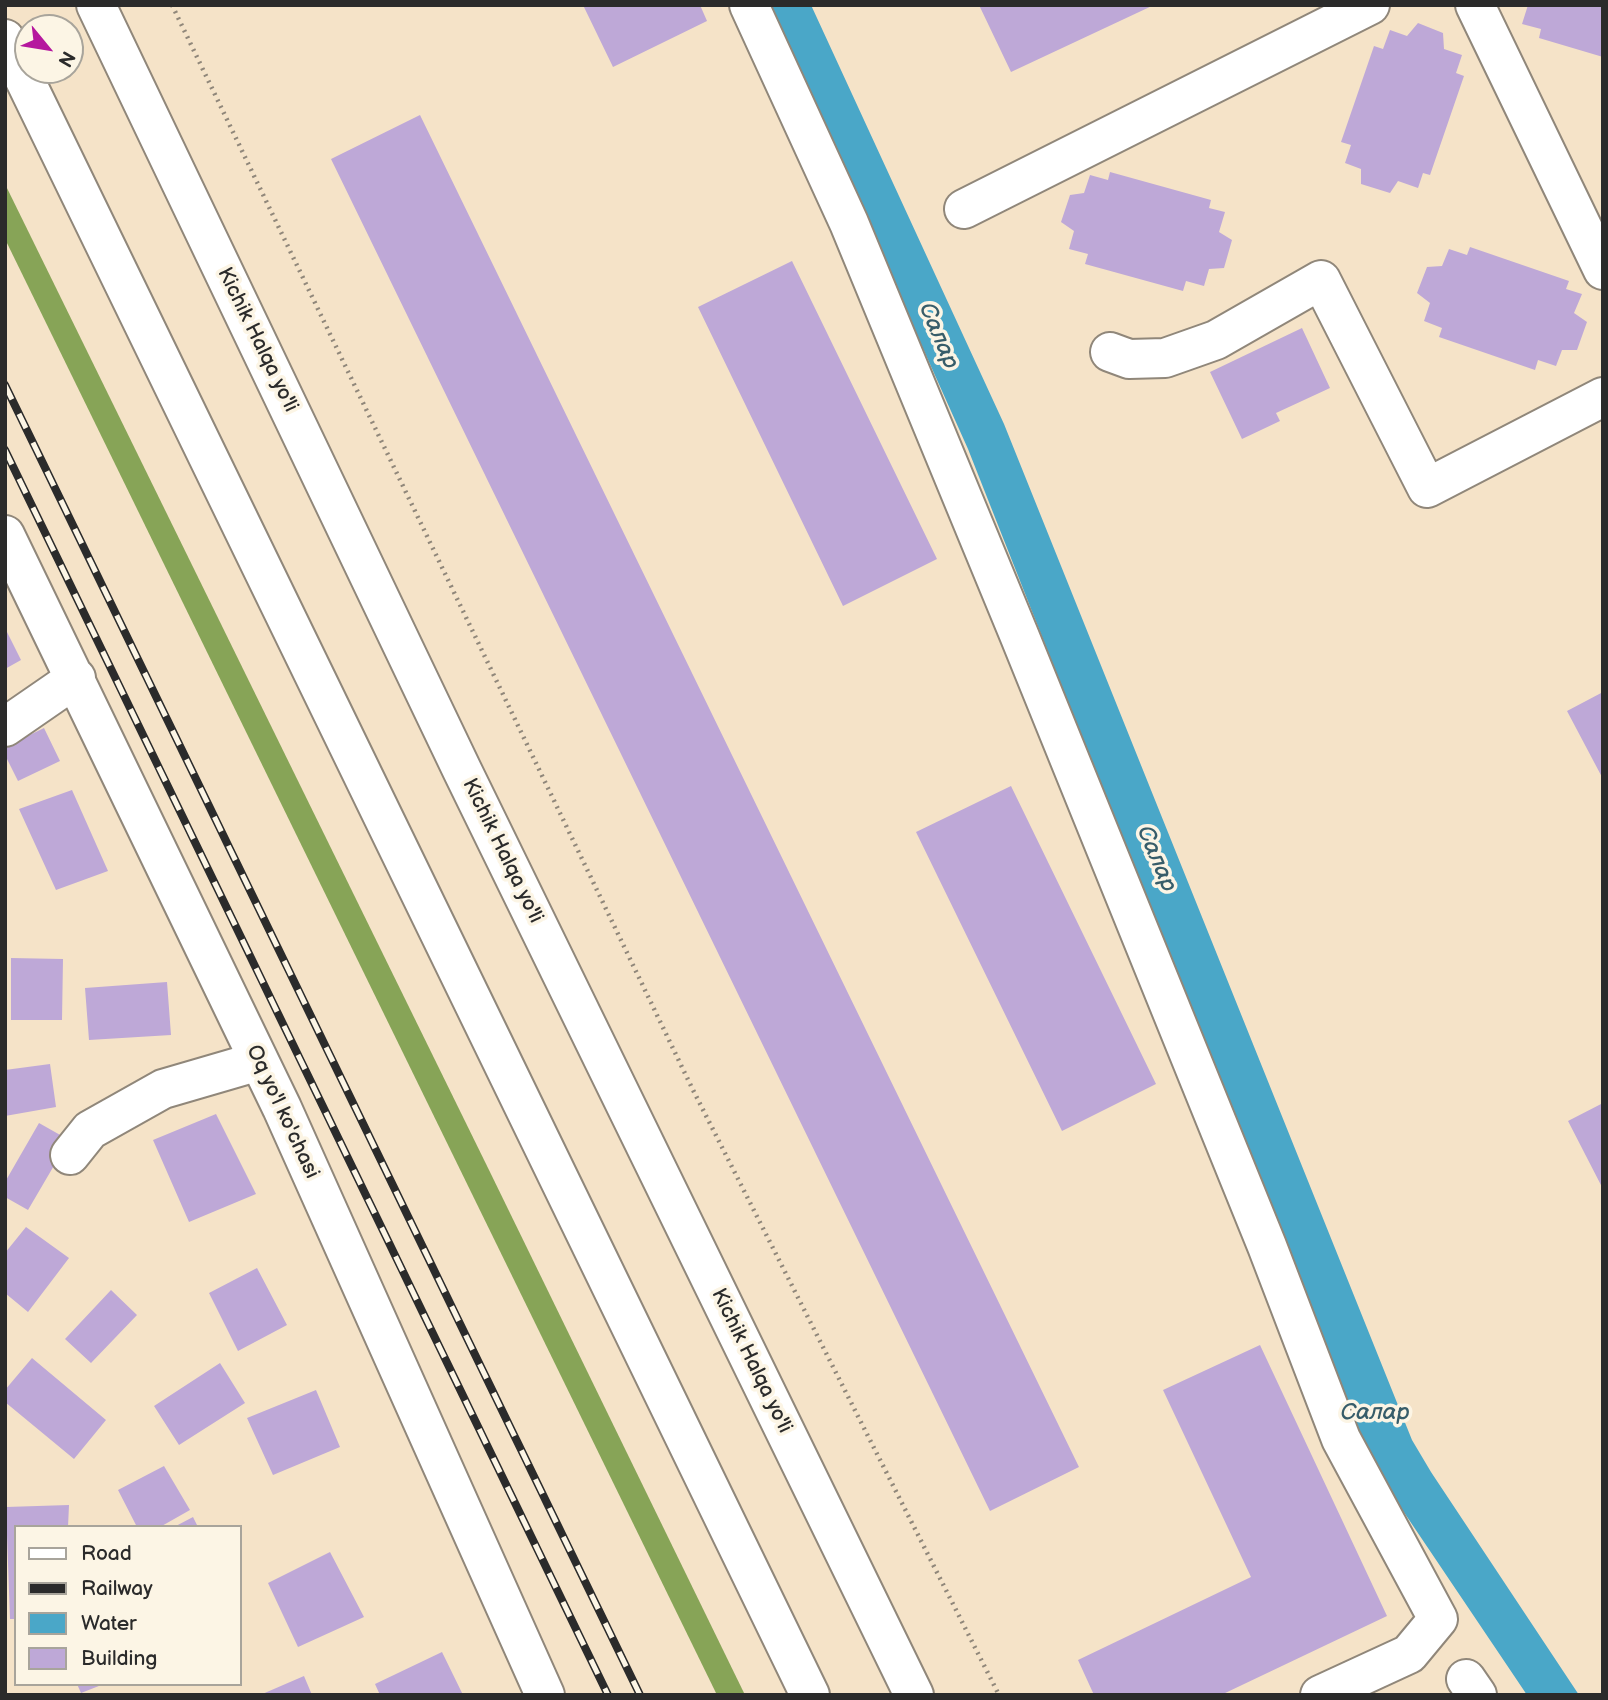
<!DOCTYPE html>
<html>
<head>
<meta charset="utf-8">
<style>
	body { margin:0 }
	#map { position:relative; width:1608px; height:1700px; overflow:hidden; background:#f5e3c8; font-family:"Balsamiq Sans",sans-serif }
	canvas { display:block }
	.frame { position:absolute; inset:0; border:7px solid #2b2b2b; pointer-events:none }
	.legend { position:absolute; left:14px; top:1525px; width:228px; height:161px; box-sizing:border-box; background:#fcf5e5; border:2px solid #a8a49b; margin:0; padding:9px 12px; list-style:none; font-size:21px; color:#2b2b2b }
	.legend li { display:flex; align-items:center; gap:14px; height:35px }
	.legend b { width:35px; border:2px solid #a8a49b }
	.north { position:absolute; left:14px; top:14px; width:70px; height:70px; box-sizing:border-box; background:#fcf5e5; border:2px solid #a8a49b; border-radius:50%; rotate:120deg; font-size:19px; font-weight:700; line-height:28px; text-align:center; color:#2b2b2b }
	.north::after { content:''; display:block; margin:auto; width:24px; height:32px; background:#b5179e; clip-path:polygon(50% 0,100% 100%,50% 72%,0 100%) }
</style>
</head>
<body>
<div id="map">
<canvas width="1608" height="1700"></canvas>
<div class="frame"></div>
<ul class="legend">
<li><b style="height:9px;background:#fff"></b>Road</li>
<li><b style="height:9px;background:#2b2b2b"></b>Railway</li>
<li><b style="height:19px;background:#4aa7c8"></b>Water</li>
<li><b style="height:19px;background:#bea8d7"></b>Building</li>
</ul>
<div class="north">N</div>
</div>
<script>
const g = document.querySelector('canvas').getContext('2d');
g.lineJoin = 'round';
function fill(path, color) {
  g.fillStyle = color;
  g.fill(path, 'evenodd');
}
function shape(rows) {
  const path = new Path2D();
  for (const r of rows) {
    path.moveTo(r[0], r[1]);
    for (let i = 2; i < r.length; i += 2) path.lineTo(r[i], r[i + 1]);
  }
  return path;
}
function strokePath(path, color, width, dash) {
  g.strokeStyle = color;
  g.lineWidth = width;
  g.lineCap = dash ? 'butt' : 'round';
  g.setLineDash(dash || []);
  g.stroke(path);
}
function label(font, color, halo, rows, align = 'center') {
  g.font = font + ' "Balsamiq Sans",sans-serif';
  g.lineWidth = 7;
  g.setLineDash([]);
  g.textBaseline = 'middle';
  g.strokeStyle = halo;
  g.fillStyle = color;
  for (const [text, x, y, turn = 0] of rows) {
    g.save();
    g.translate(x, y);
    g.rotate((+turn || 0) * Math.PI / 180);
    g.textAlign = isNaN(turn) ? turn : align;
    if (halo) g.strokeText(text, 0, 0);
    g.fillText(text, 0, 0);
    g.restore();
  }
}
fill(shape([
	[5,184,489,1170,745,1695,717,1695,5,239]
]), '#87a457');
fill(shape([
	[769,5,811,5,1004,424,1412,1440,1431,1472,1579,1695,1527,1695,1393,1496,1354,1428,968,449]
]), '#4aa7c8');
fill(shape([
	[583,5,700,5,707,21,613,67],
	[979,5,1154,5,1011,72],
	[1528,5,1603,5,1603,57,1539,38,1541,29,1522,24],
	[1418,23,1443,33,1444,49,1462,55,1456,73,1464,76,1430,175,1423,173,1418,188,1398,181,1390,193,1361,184,1361,169,1345,163,1351,145,1341,142,1374,46,1383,49,1390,30,1407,36],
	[420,115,1079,1467,990,1511,331,159],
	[1110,172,1211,200,1209,208,1225,212,1219,232,1232,240,1224,268,1209,269,1204,286,1186,281,1183,291,1085,264,1088,254,1069,249,1074,231,1061,222,1070,195,1084,193,1090,175,1108,180],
	[1470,247,1569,281,1566,289,1582,294,1574,313,1587,322,1577,350,1562,350,1556,366,1538,360,1535,370,1439,337,1442,328,1424,321,1430,303,1417,293,1427,267,1442,266,1449,249,1467,255],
	[792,261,937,559,843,606,698,307],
	[1302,328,1330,388,1276,413,1280,421,1242,439,1210,372],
	[5,628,21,660,5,669],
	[1603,692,1603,779,1567,711],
	[44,728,60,761,18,781,5,755,5,747],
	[1011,786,1156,1084,1062,1131,916,832],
	[72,790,108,871,56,890,19,809],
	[11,958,63,959,62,1020,11,1020],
	[167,982,171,1035,89,1040,85,988],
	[50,1064,56,1107,5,1116,5,1070],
	[1603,1103,1603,1189,1568,1121],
	[216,1114,256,1194,189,1222,153,1140],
	[39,1123,69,1140,28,1210,5,1197,5,1182],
	[26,1227,69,1258,28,1312,5,1293,5,1253],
	[257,1268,287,1325,238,1351,209,1293],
	[111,1290,137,1315,91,1363,65,1339],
	[1260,1345,1387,1616,1221,1695,1094,1695,1078,1660,1251,1577,1163,1390],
	[32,1358,106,1420,74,1459,5,1402,5,1390],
	[220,1363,245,1403,179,1445,154,1406],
	[316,1390,340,1447,273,1475,247,1418],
	[164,1466,190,1510,160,1527,137,1527,118,1490],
	[69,1505,68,1527,16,1527,16,1619,10,1619,6,1507],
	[193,1517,198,1527,174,1527],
	[330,1552,364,1617,298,1647,268,1583],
	[442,1652,463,1695,380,1695,375,1684],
	[304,1676,312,1695,260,1695],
	[77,1684,104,1684,81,1693]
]), '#bea8d7');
const minor = shape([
	[749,5,849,223,1020,637,1267,1246,1341,1439,1438,1619,1409,1654,1320,1695],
	[1475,5,1603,270],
	[964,209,1370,5],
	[1110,352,1129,359,1165,358,1216,340,1321,280,1427,488,1603,397],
	[5,535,282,1108,545,1695],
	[5,727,76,678],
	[70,1155,90,1130,163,1089,259,1061],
	[1466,1679,1477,1695]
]);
const highway = shape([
	[96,5,462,770,914,1695],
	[5,39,810,1695]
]);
strokePath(minor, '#90877a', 42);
strokePath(highway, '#90877a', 42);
strokePath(shape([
	[172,5,692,1088,999,1695]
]), '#90877a', 4.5, [2, 5]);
strokePath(minor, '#fff', 38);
strokePath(highway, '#fff', 38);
const rail = shape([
	[5,385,640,1695],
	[5,450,608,1695]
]);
strokePath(rail, '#2b2b2b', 8);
strokePath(rail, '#fcf5e5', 5, [16]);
label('21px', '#2b2b2b', '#fcf5e5', [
	["Kichik Halqa yo'li",257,340,64],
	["Kichik Halqa yo'li",502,851,64],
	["Oq yo'l ko'chasi",282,1112,65],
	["Kichik Halqa yo'li",751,1361,64]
]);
label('italic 23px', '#375d6a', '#fcf5e5', [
	["Салар",938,336,67],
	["Салар",1156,859,67],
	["Салар",1375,1413]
]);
</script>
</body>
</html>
